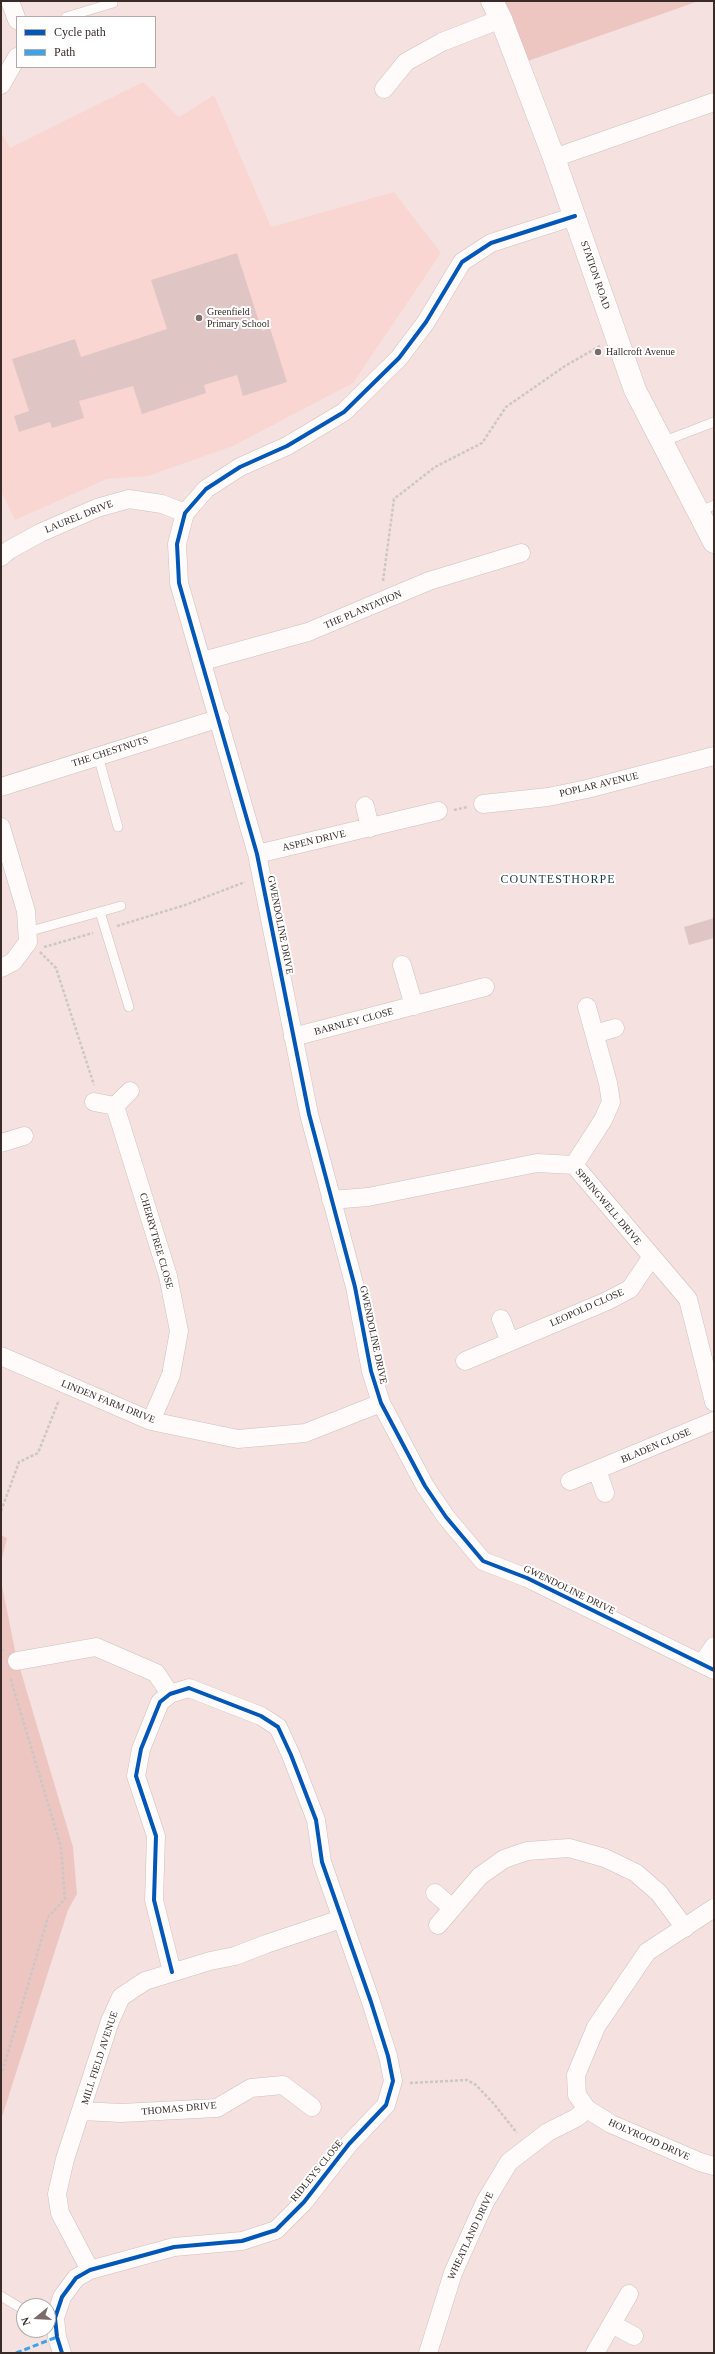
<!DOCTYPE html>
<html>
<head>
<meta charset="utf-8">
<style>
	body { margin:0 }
	#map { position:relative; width:715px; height:2354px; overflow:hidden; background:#f5e2e0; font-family:"Times New Roman",serif }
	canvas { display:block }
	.frame { position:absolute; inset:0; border:2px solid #3a2b29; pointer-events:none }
	.legend { position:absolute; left:16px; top:16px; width:140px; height:52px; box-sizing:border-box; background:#fff; border:1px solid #b0aaa9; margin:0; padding:5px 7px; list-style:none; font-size:12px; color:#3a2b29 }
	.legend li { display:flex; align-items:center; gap:8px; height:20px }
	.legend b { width:20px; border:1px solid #b0aaa9 }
	.north { position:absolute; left:16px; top:2298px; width:40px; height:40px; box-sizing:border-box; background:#fff; border:1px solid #b0aaa9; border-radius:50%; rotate:252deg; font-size:11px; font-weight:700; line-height:16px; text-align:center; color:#3a2b29 }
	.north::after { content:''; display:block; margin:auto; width:14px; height:18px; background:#7b6b69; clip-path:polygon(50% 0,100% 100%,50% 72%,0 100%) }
</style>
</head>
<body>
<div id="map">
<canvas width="715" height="2354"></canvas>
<div class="frame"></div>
<ul class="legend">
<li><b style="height:5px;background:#0057b8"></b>Cycle path</li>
<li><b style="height:5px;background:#3fa3eb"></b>Path</li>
</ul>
<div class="north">N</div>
</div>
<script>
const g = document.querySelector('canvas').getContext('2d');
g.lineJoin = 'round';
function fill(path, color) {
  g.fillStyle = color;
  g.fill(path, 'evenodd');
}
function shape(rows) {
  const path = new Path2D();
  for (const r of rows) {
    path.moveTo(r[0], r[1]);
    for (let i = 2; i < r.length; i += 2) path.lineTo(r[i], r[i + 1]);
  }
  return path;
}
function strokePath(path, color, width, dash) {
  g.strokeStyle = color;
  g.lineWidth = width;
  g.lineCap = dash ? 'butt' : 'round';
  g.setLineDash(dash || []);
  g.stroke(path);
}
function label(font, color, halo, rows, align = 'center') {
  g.font = font + ' "Times New Roman",serif';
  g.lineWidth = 4;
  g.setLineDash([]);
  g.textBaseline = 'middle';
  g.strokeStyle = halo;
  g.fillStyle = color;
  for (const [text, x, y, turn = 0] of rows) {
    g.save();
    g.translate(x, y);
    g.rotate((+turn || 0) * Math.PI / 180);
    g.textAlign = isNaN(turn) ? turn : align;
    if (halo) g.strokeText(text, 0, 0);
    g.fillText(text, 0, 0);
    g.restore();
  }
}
fill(shape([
	[143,82,179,117,214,95,271,227,394,192,441,253,353,383,233,446,148,476,107,479,15,520,1,491,1,132,10,148]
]), '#f9d6d2');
fill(shape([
	[504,1,699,1,528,61],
	[1,1535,7,1538,2,1558,2,1586,16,1655,73,1847,77,1894,68,1910,1,2120]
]), '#edc6c1');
fill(shape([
	[237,253,262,331,270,328,287,382,243,396,237,375,204,385,206,393,142,414,133,386,79,401,84,418,52,428,50,422,19,432,14,416,29,411,12,359,75,339,81,357,167,329,151,280],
	[714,918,714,938,689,945,684,927]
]), '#dfc6c4');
const service = shape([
	[66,17,113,3],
	[662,442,714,422],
	[698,512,714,505],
	[98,756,118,827],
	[100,912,129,1007],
	[27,932,121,906],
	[1,2296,24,2310]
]);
const minor = shape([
	[10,1,17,20],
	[1,85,17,57],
	[384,89,406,62,442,42,501,19],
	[554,158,714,102],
	[575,216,491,243,462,262,426,322,399,358,344,412,287,446,240,467,206,489,185,513,177,544,179,583,257,854,309,1114,355,1287,371,1371,381,1403,425,1486,446,1517,483,1561,527,1578,714,1670],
	[1,557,9,550,40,533,97,508,129,499,162,504,185,513],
	[203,661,308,632,429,581,521,553],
	[1,787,220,718],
	[483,804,548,797,587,789,714,756],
	[365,806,370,828],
	[1,827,26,911,28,942,13,962,1,968],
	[257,854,438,811],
	[402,965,414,1006],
	[595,1034,615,1028],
	[293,1037,485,987],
	[94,1102,115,1106,130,1091],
	[115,1106,168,1276,179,1331,171,1375,151,1421],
	[1,1143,24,1136],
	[574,1165,603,1120,611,1102,608,1083,587,1007],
	[331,1200,368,1197,537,1163,574,1165,688,1299,714,1402],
	[501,1319,510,1342],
	[1,1356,151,1421,238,1439,305,1433,381,1403],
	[465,1361,607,1301,630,1289,651,1258],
	[597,1470,605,1493],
	[570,1481,714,1421],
	[17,1661,96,1647,156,1673,170,1694],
	[702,1664,714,1646],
	[435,1893,452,1908],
	[438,1925,480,1876,504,1859,527,1851,569,1848,605,1858,636,1873,659,1893,685,1928],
	[587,2109,611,2124,700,2162,714,2166],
	[82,2111,121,2113,217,2108,251,2088,283,2085,312,2107],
	[90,2270,60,2213,57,2194,65,2159,110,2021,121,1997,145,1981,210,1961,235,1956,266,1944,341,1919],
	[612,2324,634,2336],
	[62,2353,57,2337,55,2318,62,2297,76,2278,90,2270,174,2247,242,2241,276,2230,304,2202,349,2144,386,2105,393,2081,388,2056,371,2002,322,1862,316,1820,291,1755,278,1727,261,1716,189,1688,170,1694,160,1702,141,1749,136,1776,156,1836,154,1900,172,1972],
	[428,2353,453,2273,485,2202,509,2162,548,2132,576,2118,587,2109,577,2095,576,2075,596,2027,647,1952,714,1908],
	[595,2353,629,2294]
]);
const tertiary = shape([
	[492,1,501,19,554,158,635,390,714,542]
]);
strokePath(service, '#cebfbd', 10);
strokePath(minor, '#cebfbd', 19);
strokePath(tertiary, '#cebfbd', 23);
strokePath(shape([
	[383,581,394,499,435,467,482,443,506,407,565,366,600,346],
	[454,810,467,807],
	[117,926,185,905,245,882],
	[44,947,93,933],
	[40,952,56,968,94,1085],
	[1,1511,19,1462,38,1453,59,1400],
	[1,1644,3,1651],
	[1,2076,48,1917,65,1899,61,1847,10,1677],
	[410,2083,467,2080,476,2085,494,2104,517,2133]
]), '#ccc6c5', 2.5, [3, 2]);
strokePath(service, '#fefbfa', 9);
strokePath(minor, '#fefbfa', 18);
strokePath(tertiary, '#fefbfa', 22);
strokePath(shape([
	[16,2353,57,2337]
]), '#3fa3eb', 3, [6, 3]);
strokePath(shape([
	[575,216,491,243,462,262,426,322,399,358,344,412,287,446,240,467,206,489,185,513,177,544,179,583,257,854,309,1114,355,1287,371,1371,381,1403,425,1486,446,1517,483,1561,527,1578,714,1670],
	[62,2353,57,2337,55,2318,62,2297,76,2278,90,2270,174,2247,242,2241,276,2230,304,2202,349,2144,386,2105,393,2081,388,2056,371,2002,322,1862,316,1820,291,1755,278,1727,261,1716,189,1688,170,1694,160,1702,141,1749,136,1776,156,1836,154,1900,172,1972]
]), '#0057b8', 4);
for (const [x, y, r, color] of [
	[199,318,4,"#7b6b69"],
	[598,352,4,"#7b6b69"]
]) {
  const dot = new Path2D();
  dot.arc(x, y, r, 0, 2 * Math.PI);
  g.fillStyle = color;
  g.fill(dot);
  strokePath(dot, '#fff', 1.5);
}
label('10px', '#3a2b29', '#fff', [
	["STATION ROAD",595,275,71],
	["LAUREL DRIVE",79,517,-22],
	["THE PLANTATION",363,610,-23],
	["THE CHESTNUTS",110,752,-18],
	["POPLAR AVENUE",599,785,-13],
	["ASPEN DRIVE",314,841,-13],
	["GWENDOLINE DRIVE",280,925,79],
	["BARNLEY CLOSE",354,1022,-15],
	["SPRINGWELL DRIVE",608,1207,50],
	["CHERRYTREE CLOSE",156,1241,74],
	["LEOPOLD CLOSE",587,1308,-24],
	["GWENDOLINE DRIVE",373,1335,78],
	["LINDEN FARM DRIVE",108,1402,22],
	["BLADEN CLOSE",656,1446,-23],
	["GWENDOLINE DRIVE",569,1590,26],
	["MILL FIELD AVENUE",100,2058,-72],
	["THOMAS DRIVE",179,2109,-5],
	["HOLYROOD DRIVE",649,2140,24],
	["RIDLEYS CLOSE",317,2171,-51],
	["WHEATLAND DRIVE",471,2236,-65]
]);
label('10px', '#3a2b29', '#fff', [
	["Greenfield",207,312],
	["Primary School",207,324],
	["Hallcroft Avenue",606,352]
], 'left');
g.letterSpacing = '1px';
label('12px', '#1c3e43', '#fff', [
	["COUNTESTHORPE",558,880]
]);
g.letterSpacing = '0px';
</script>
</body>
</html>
